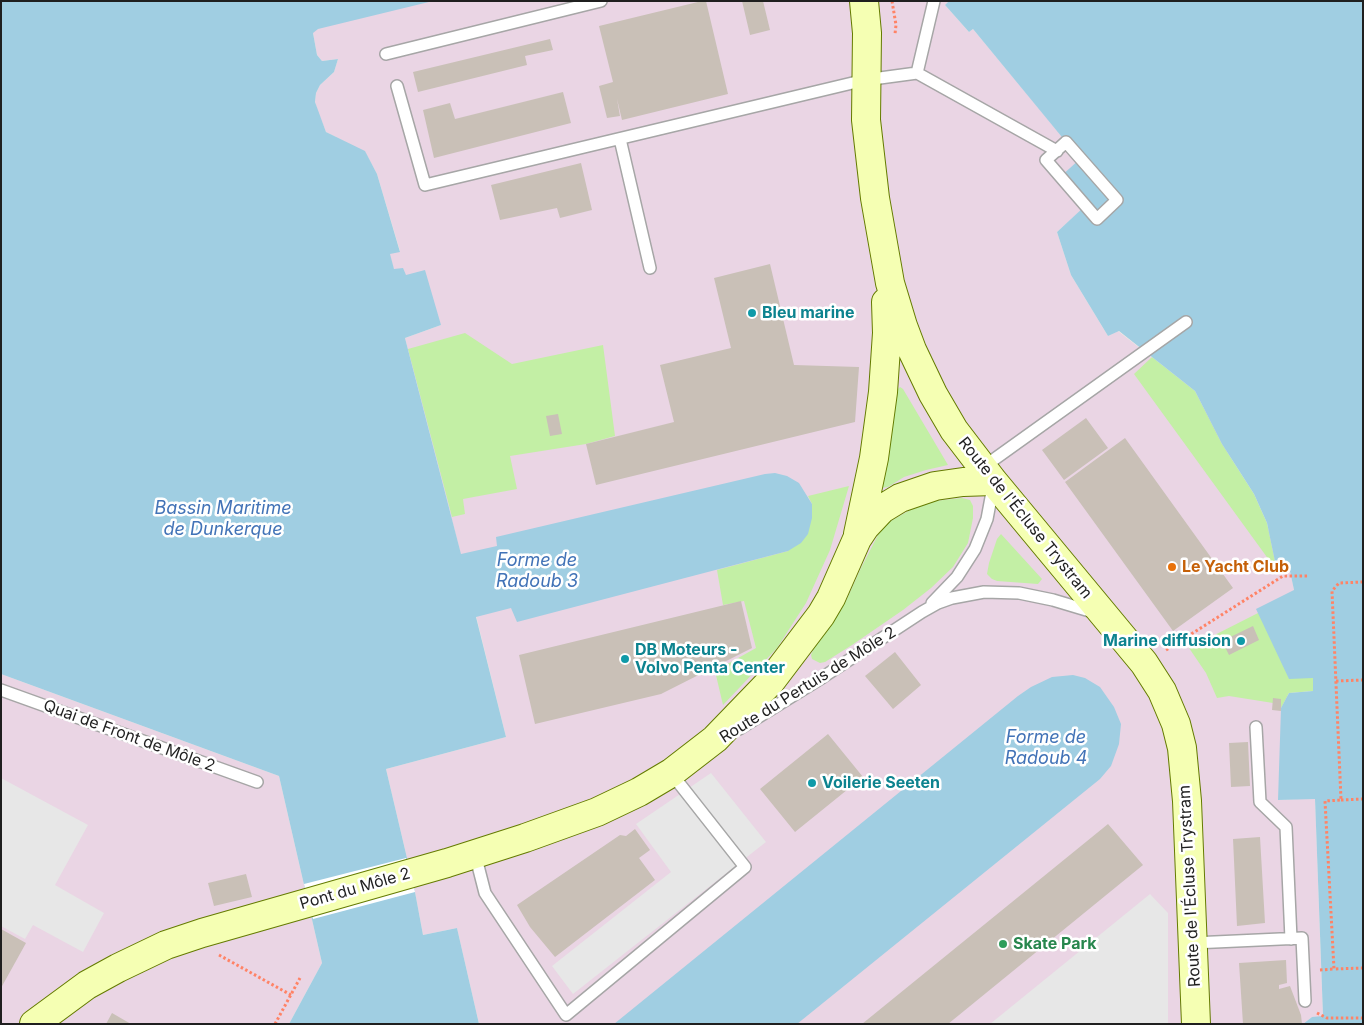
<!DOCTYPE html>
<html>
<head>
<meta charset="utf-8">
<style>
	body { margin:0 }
	#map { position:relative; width:1364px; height:1025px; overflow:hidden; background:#f0ede4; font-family:Inter,sans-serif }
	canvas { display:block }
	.frame { position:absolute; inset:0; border:2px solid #1f1f1f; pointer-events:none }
</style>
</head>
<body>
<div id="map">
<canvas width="1364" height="1025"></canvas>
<div class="frame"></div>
</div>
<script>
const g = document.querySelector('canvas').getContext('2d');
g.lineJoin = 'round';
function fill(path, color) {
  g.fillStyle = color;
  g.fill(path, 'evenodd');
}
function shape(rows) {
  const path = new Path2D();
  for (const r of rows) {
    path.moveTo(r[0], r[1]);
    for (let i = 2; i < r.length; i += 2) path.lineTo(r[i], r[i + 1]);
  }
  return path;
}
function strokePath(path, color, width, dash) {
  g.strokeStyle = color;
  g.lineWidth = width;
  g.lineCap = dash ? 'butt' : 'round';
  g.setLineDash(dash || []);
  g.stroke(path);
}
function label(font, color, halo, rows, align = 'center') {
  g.font = font + ' Inter,sans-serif';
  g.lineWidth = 5;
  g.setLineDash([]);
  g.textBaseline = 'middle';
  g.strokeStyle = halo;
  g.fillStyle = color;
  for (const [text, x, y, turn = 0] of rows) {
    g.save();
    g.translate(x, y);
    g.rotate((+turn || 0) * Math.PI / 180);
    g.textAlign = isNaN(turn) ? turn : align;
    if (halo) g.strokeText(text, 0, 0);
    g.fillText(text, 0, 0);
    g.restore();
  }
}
fill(shape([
	[310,1,949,1,945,5,969,32,973,29,1081,159,1086,206,1057,232,1071,275,1108,336,1118,331,1195,391,1290,570,1294,590,1289,678,1279,800,1315,798,1323,1017,1312,1017,1303,1024,479,1024,457,928,423,935,415,892,386,769,506,737,461,555,405,338,441,325,406,275,394,270,389,254,400,251,377,174,365,152,326,132,317,110,315,102,316,93,320,85,334,72,338,59,322,61,317,55,313,33],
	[1,674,279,776,322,963,289,1024,1,1024]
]), '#ead5e4');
fill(shape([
	[465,333,512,364,603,345,615,436,586,444,510,456,517,489,463,499,465,514,452,517,408,349],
	[1152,357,1195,391,1222,444,1254,494,1267,523,1277,571,1134,374],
	[900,387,903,389,948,465,926,470,904,477,888,487,882,488,892,413,897,390],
	[849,486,830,550,806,603,777,648,723,705,715,671,756,648,744,601,723,605,717,570,788,551,812,504,808,496],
	[962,498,970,500,973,506,973,518,968,543,953,567,931,588,903,610,852,645,825,662,820,663,812,659,811,655,814,648,828,630,846,601,861,568,880,531,889,522,919,505,934,501],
	[1001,534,1042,579,1038,584,997,581,992,579,987,574,989,563,997,539],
	[1260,612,1313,677,1313,691,1289,693,1281,708,1281,699,1273,703,1229,696,1217,698,1206,673,1189,648]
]), '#c3efa5');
fill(shape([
	[711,773,766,842,573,994,552,966,671,872,636,824],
	[1,778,88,825,55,885,104,913,83,952,33,925,25,939,1,926],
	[1150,894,1168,913,1168,1024,990,1024]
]), '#e7e7e7');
fill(shape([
	[1,1,433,1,318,29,313,33,317,55,322,61,338,59,334,72,320,85,316,93,315,102,326,132,365,151,377,174,400,252,390,254,394,269,403,268,406,275,425,270,441,325,405,338,461,554,497,546,496,537,765,474,775,473,787,476,799,483,812,504,812,518,808,534,801,543,788,551,517,622,511,608,476,617,506,737,386,769,415,892,423,935,457,928,479,1024,289,1024,322,963,279,776,1,674],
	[949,1,1363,1,1363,1024,1303,1024,1312,1017,1323,1016,1315,799,1278,800,1281,708,1289,693,1313,691,1313,678,1289,679,1256,609,1294,590,1290,571,1277,571,1267,523,1254,494,1222,444,1195,391,1119,331,1108,336,1071,275,1057,232,1085,206,1060,177,1080,159,973,29,969,32,945,5],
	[1073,675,1085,678,1100,687,1114,707,1121,724,1119,744,1111,766,1100,779,797,1024,614,1024,1018,696,1031,687,1052,677]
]), '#a0cee2');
fill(shape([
	[406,858,415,892,313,919,304,884]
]), '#fff');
fill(shape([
	[702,1,706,1,728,94,622,120,617,99,620,116,607,118,599,86,613,82,599,26],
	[742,1,763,1,770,30,750,35],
	[550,39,553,50,525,56,527,65,418,92,413,72],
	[563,92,571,123,434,158,423,110,450,103,455,119],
	[581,163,592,210,560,218,557,208,500,220,491,185],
	[770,264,794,365,859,367,855,422,596,485,586,444,674,422,660,365,731,348,714,278],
	[558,414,562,434,550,436,546,416],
	[1086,418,1108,448,1064,480,1042,450],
	[1125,438,1233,588,1173,631,1065,482],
	[741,601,752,648,661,694,535,724,519,655],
	[1253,626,1259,640,1229,655,1222,641],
	[895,652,921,685,893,709,865,676],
	[1273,698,1281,699,1281,711,1272,710],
	[828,734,863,777,795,832,760,789],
	[1248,742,1250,786,1231,787,1229,743],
	[1108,824,1143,865,948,1024,862,1024],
	[635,829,650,850,639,858,655,880,555,957,530,927,517,905,620,835,626,836],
	[1260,837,1265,923,1237,926,1233,839],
	[246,874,252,897,214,906,208,883],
	[1,929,26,943,1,988],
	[1286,960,1287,983,1279,985,1279,989,1290,986,1301,1015,1302,1024,1243,1024,1239,963],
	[112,1013,131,1024,106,1024]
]), '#c9c0b7');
const lane = shape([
	[386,54,601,1],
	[917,73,934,1],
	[397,86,425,185,865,80,917,73,1057,151],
	[620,139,650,268],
	[1066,142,1117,200,1097,219,1046,160,1066,142],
	[982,468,1186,322],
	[932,603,957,577,975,549,987,519,993,487],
	[1,690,257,782],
	[1256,727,1260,802,1286,827,1291,939],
	[739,729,823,677,922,612,938,603,952,598,984,592,1019,593,1053,600,1093,612],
	[475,854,485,893,566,1015,745,867,671,773],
	[1193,943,1302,938,1305,1001]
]);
const secondary = shape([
	[864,1,867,33,866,120,875,198,890,283,903,326,912,350,933,394,954,430,993,481,1144,663,1162,691,1176,724,1182,748,1187,801,1196,1024],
	[858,534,874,458,883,392,887,333,886,302],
	[34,1024,87,985,118,968,166,945,202,933,447,863,525,838,597,812,639,792,671,773,715,739,771,681,821,615,831,598,857,539,865,527,882,509,900,498,935,486,963,482,993,481]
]);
strokePath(lane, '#a6a6a6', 14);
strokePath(secondary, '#647b00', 30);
strokePath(shape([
	[892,1,896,25,895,34],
	[1363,582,1339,583,1332,591,1341,800,1325,801,1334,969,1363,968],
	[1166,650,1283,576,1309,576],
	[1336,681,1363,680],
	[1341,800,1363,799],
	[219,955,291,995],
	[1320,970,1334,969],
	[1317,1013,1327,1018,1363,1018],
	[275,1024,300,978]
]), '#ff8366', 3, [2.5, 2.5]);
strokePath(lane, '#fff', 11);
strokePath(secondary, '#f5ffb3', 28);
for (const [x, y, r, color] of [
	[752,313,5,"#0f9aa8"],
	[1172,567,5,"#e8710a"],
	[1241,641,5,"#0f9aa8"],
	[625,659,5,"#0f9aa8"],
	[812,783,5,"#0f9aa8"],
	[1003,944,5,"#2e9e5b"]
]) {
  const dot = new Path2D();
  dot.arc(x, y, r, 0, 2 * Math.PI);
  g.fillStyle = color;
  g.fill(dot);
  strokePath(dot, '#fff', 2);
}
label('bold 16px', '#0d838f', '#fff', [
	["Bleu marine",762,313],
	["Marine diffusion",1231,641,"right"],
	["DB Moteurs -",635,650],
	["Volvo Penta Center",635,668],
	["Voilerie Seeten",822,783]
], 'left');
label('16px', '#1f1f1f', '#fff', [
	["Route de l'Écluse Trystram",1025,518,51],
	["Route du Pertuis de Môle 2",808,685,-32],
	["Quai de Front de Môle 2",129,736,20],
	["Route de l'Écluse Trystram",1190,886,-93],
	["Pont du Môle 2",355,889,-16]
]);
label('bold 16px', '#c56008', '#fff', [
	["Le Yacht Club",1182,567]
], 'left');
label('bold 16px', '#27864d', '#fff', [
	["Skate Park",1013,944]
], 'left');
label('italic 18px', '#4273b7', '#fff', [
	["Bassin Maritime",223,509],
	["de Dunkerque",223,530],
	["Forme de",537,561],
	["Radoub 3",537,582],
	["Forme de",1046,738],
	["Radoub 4",1046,759]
]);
</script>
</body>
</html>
